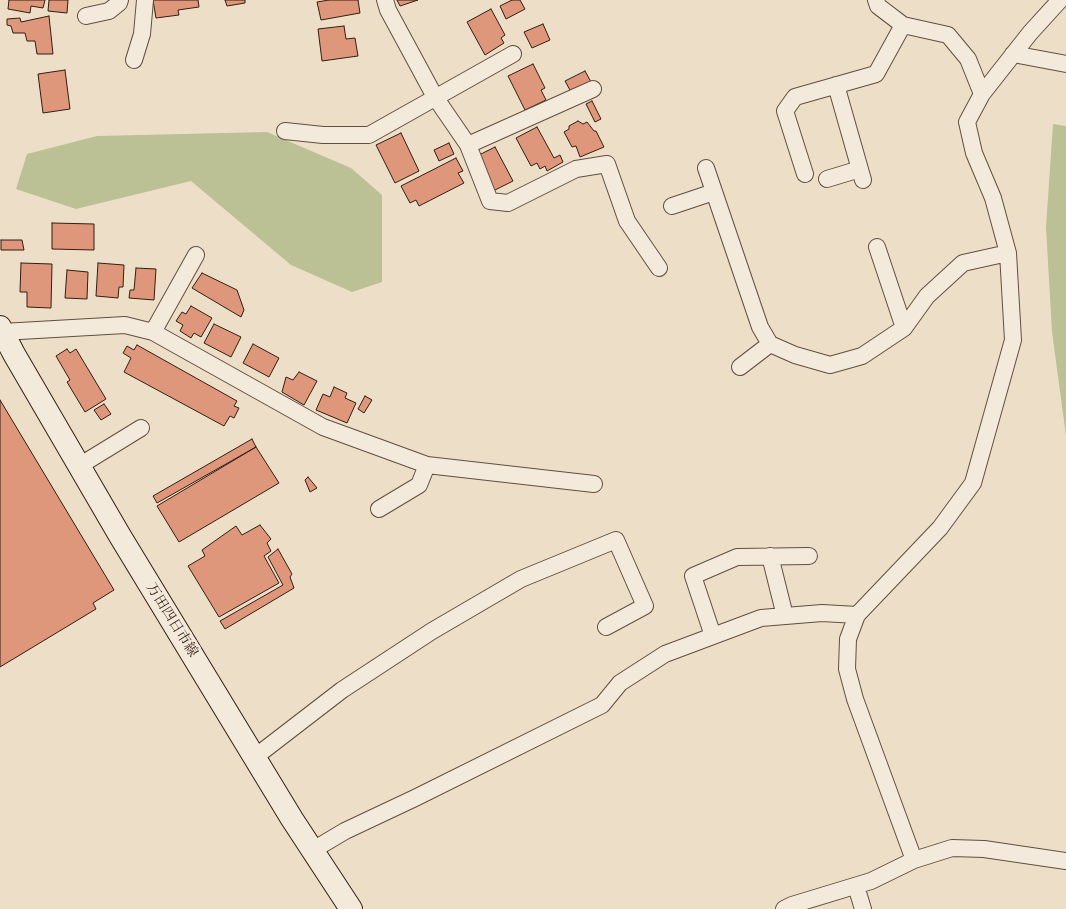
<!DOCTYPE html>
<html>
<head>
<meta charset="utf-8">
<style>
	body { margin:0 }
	canvas { display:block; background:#eddfc7 }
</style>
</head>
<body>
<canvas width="1066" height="909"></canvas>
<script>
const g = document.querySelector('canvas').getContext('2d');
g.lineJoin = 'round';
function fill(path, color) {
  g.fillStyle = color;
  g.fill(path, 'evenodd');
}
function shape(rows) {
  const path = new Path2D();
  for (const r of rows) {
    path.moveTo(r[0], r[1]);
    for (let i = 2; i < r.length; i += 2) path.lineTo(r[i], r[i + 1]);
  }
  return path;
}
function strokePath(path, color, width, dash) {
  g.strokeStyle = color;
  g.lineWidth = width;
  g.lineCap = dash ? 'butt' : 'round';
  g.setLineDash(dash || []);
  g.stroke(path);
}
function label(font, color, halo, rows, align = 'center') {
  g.font = font + ' "Libre Caslon Text","Noto Serif JP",serif';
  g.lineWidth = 4.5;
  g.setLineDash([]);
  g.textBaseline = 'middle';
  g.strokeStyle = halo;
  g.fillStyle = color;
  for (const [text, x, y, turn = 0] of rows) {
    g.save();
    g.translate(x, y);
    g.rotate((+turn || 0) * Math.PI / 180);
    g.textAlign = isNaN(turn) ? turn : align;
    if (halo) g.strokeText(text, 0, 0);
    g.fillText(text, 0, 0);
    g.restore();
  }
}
fill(shape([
	[1053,124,1066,126,1066,436,1052,332,1046,227],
	[267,132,351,168,382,195,382,282,352,292,291,265,191,181,76,209,16,189,27,154,97,136]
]), '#bbc194');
const building = shape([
	[9,0,45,0,43,8,31,6,30,13,8,9,9,0],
	[49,0,68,0,67,13,48,11,49,0],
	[153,0,198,0,199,7,178,10,179,15,156,18,153,0],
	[225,0,245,0,245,3,227,6,225,0],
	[329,0,358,0,360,13,321,20,317,2,329,0],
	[397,0,418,0,400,6,397,0],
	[512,0,520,0,525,9,506,19,500,6,512,0],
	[491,9,505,35,501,38,504,43,485,55,467,22,491,9],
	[49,16,53,54,37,54,35,41,27,41,25,33,13,33,11,26,7,25,7,19,20,18,21,22,49,16],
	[543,24,550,40,532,48,524,32,543,24],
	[344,26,346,39,355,38,358,56,322,61,318,29,344,26],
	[533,64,545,88,541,90,546,100,525,110,508,76,533,64],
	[65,70,70,109,43,113,38,74,65,70],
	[585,71,591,82,571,92,565,81,585,71],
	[592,101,601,119,595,122,586,104,592,101],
	[578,121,583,124,587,122,594,131,596,131,604,147,580,157,576,146,572,147,564,132,569,129,569,126,578,121],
	[537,127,554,158,560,155,563,162,547,171,545,166,540,169,537,163,531,166,516,138,537,127],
	[401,133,419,171,395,183,376,145,401,133],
	[449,143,454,154,439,161,434,150,449,143],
	[495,147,513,181,493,191,479,155,495,147],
	[456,158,463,171,458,173,464,183,419,206,416,200,410,203,401,186,456,158],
	[52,223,94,224,94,250,52,249,52,223],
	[1,240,22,240,24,250,1,250,1,240],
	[21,263,52,264,51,308,27,307,27,292,20,292,21,263],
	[98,263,124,265,123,287,119,287,118,298,96,296,98,263],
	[136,268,156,269,154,300,129,298,130,290,134,290,136,268],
	[67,270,88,272,87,299,65,298,67,270],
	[202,273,237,290,244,310,241,317,192,288,202,273],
	[191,306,212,318,201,337,194,333,191,338,180,331,183,325,176,321,182,312,186,314,191,306],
	[214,324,241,337,231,357,204,343,214,324],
	[253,344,279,358,269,377,243,363,253,344],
	[137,345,237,401,234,406,239,408,234,418,230,416,224,426,124,372,131,358,123,353,127,346,134,350,137,345],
	[67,349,70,353,76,349,106,399,85,412,67,382,70,380,56,356,67,349],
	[299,372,317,381,304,405,282,392,286,377,293,380,299,372],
	[334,387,347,393,345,398,356,403,347,423,316,410,323,394,330,397,334,387],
	[365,396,372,400,364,413,358,409,365,396],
	[0,400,114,590,93,603,96,609,0,667,0,400],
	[104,404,111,414,101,420,94,410,104,404],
	[252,439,256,447,157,503,153,496,252,439],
	[256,447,279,483,179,542,157,506,256,447],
	[308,477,317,488,310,492,305,480,308,477],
	[260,525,271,539,267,543,271,551,264,556,279,583,219,617,188,566,205,556,202,550,236,526,242,535,260,525],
	[278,549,292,574,290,577,294,588,225,629,220,621,283,585,268,557,278,549]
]);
fill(building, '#de977a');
strokePath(building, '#331d12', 1);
const minor = shape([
	[385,0,388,10,435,97,468,145,490,201,508,203,576,169,607,164,627,221,659,268],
	[876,0,878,6,903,25,948,35,968,59,982,94],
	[86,16,109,11,119,3,120,0],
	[1013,54,1066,64],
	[134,60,142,34,145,0],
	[836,85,863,180],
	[285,131,323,135,369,135,513,54],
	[468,145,593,89],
	[706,168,760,327,770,344],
	[805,174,785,111,795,97,876,74,903,25],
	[827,179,860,169],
	[672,206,714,192],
	[877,247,904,328],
	[2,332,125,325,153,332,323,427,427,465,594,484],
	[153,332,196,255],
	[740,367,770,344,795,355,830,365,862,356,904,328,927,296,963,263,1008,253],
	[79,466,141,428],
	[379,509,419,485,427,465],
	[770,556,785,616],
	[713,636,693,576,737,557,809,556],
	[255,757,342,690,432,631,521,579,616,540,645,606,606,627],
	[313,850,345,831,415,798,602,705,620,683,665,654,761,618,822,613,857,615],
	[914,860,855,699,847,669,848,639,857,615,940,528,973,483,1013,340,1008,253,993,198,974,153,967,122,982,94,1030,33,1060,0],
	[856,886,863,909],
	[784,909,792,905,871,881,914,860,952,848,984,849,1066,861]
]);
const secondary = shape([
	[0,327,14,354,120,536,292,819,351,909]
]);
strokePath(minor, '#624e3f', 18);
strokePath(secondary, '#331d12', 24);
strokePath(minor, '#f3eadb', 16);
strokePath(secondary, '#f3eadb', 22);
label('14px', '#331d12', '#f3eadb', [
	["万田四日市線",172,620,58]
]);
</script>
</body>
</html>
